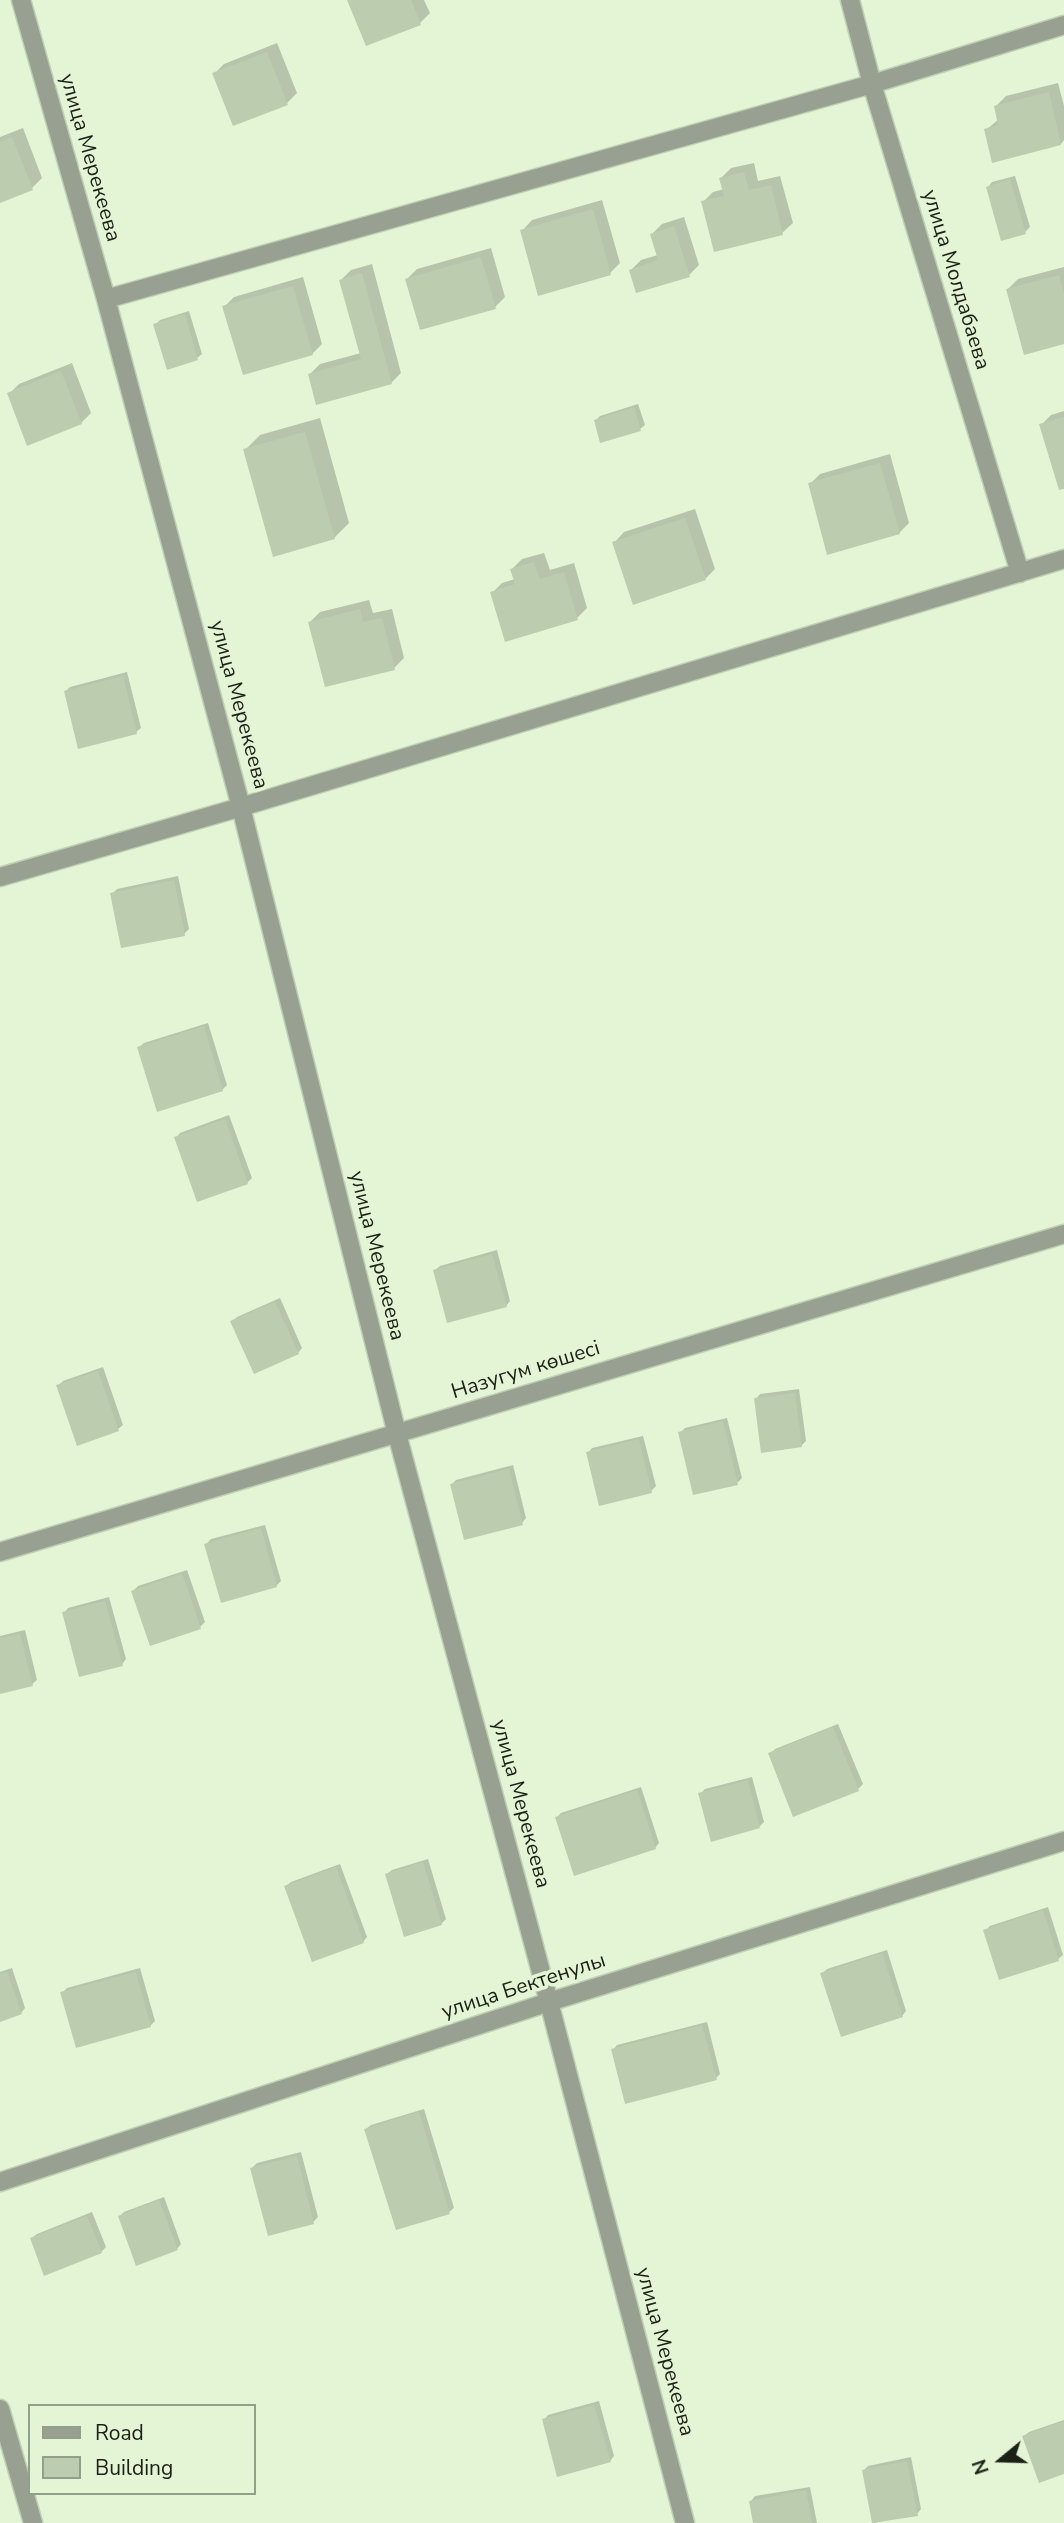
<!DOCTYPE html>
<html>
<head>
<meta charset="utf-8">
<style>
	body { margin:0 }
	#map { position:relative; width:1064px; height:2523px; overflow:hidden; background:#e3f5d5; font-family:"Nunito Sans",sans-serif }
	canvas { display:block }
	.legend { position:absolute; left:28px; top:2404px; width:228px; height:91px; box-sizing:border-box; background:#e3f5d5; border:2px solid #93a089; margin:0; padding:9px 12px; list-style:none; font-size:21px; color:#1b2116 }
	.legend li { display:flex; align-items:center; gap:14px; height:35px }
	.legend b { width:35px; border:2px solid #93a089 }
	.north { position:absolute; left:966px; top:2425px; width:70px; height:70px; -webkit-text-stroke:5px #e3f5d5; paint-order:stroke; rotate:251deg; font-size:19px; font-weight:700; line-height:28px; text-align:center; color:#1b2116 }
	.north::after { content:''; display:block; margin:auto; width:24px; height:32px; background:#1b2116; clip-path:polygon(50% 0,100% 100%,50% 72%,0 100%) }
</style>
</head>
<body>
<div id="map">
<canvas width="1064" height="2523"></canvas>
<ul class="legend">
<li><b style="height:9px;background:#98a092"></b>Road</li>
<li><b style="height:19px;background:#bbcdae"></b>Building</li>
</ul>
<div class="north">N</div>
</div>
<script>
const g = document.querySelector('canvas').getContext('2d');
g.lineJoin = 'round';
function fill(path, color) {
  g.fillStyle = color;
  g.fill(path, 'evenodd');
}
function shape(rows) {
  const path = new Path2D();
  for (const r of rows) {
    path.moveTo(r[0], r[1]);
    for (let i = 2; i < r.length; i += 2) path.lineTo(r[i], r[i + 1]);
  }
  return path;
}
function strokePath(path, color, width, dash) {
  g.strokeStyle = color;
  g.lineWidth = width;
  g.lineCap = dash ? 'butt' : 'round';
  g.setLineDash(dash || []);
  g.stroke(path);
}
function label(font, color, halo, rows, align = 'center') {
  g.font = font + ' "Nunito Sans",sans-serif';
  g.lineWidth = 7;
  g.setLineDash([]);
  g.textBaseline = 'middle';
  g.strokeStyle = halo;
  g.fillStyle = color;
  for (const [text, x, y, turn = 0] of rows) {
    g.save();
    g.translate(x, y);
    g.rotate((+turn || 0) * Math.PI / 180);
    g.textAlign = isNaN(turn) ? turn : align;
    if (halo) g.strokeText(text, 0, 0);
    g.fillText(text, 0, 0);
    g.restore();
  }
}
fill(shape([
	[349,0,424,0,430,13,420,23],
	[277,43,297,93,287,103,214,74,224,64],
	[1058,83,1064,106,1064,140,1061,144,986,130,999,119,996,106,1006,96],
	[23,128,42,178,32,188,0,201,0,137],
	[754,163,758,181,780,176,793,223,782,233,703,202,713,192,724,189,721,178,731,168],
	[1015,176,1030,227,1025,232,1002,239,988,187,992,182],
	[602,200,620,263,610,273,522,231,532,220],
	[684,217,699,265,689,275,631,270,641,260,658,255,652,234,662,224],
	[491,248,505,297,495,307,407,279,417,269],
	[372,264,401,373,391,383,310,374,320,364,361,353,341,280,351,270],
	[1064,267,1064,343,1008,289,1018,279],
	[303,277,322,344,312,354,224,307,234,297],
	[189,311,202,354,197,358,155,325,160,320],
	[72,363,91,413,81,423,9,394,19,384],
	[638,404,645,425,640,429,596,420,600,416],
	[1064,411,1064,487,1041,425,1051,415],
	[320,418,349,523,334,538,245,450,260,435],
	[890,454,909,523,899,533,810,484,820,474],
	[695,509,715,569,705,579,614,543,624,532],
	[544,553,550,570,574,563,587,608,577,618,492,593,502,583,515,579,512,569,522,559],
	[369,600,373,613,392,609,404,658,394,668,310,622,320,612],
	[127,672,141,728,136,732,66,691,70,687],
	[178,876,189,929,184,934,112,894,117,889],
	[208,1023,227,1085,222,1090,139,1047,144,1043],
	[229,1115,252,1178,248,1182,198,1200,176,1138,180,1133],
	[497,1250,510,1301,506,1306,435,1270,440,1266],
	[280,1298,302,1348,298,1353,232,1322,237,1317],
	[103,1367,123,1425,118,1429,58,1386,63,1381],
	[799,1389,806,1441,801,1446,756,1399,760,1394],
	[727,1418,742,1478,737,1483,680,1433,685,1428],
	[643,1436,656,1486,651,1491,588,1453,592,1448],
	[513,1465,526,1518,522,1523,452,1484,456,1480],
	[265,1525,281,1581,276,1586,206,1544,211,1539],
	[187,1570,205,1622,200,1627,133,1591,138,1586],
	[109,1597,126,1659,122,1664,64,1613,68,1608],
	[25,1630,37,1680,32,1684,0,1692,0,1636],
	[838,1724,863,1784,858,1789,770,1754,775,1749],
	[752,1777,764,1822,759,1827,700,1794,705,1789],
	[641,1787,659,1843,655,1848,557,1817,561,1813],
	[428,1859,446,1919,441,1924,387,1874,392,1870],
	[340,1864,367,1937,363,1942,286,1886,291,1882],
	[1048,1907,1063,1955,1058,1959,985,1931,990,1926],
	[887,1950,906,2011,902,2016,822,1974,827,1969],
	[12,1968,25,2008,21,2013,0,2020,0,1972],
	[140,1968,155,2021,150,2026,62,1993,67,1988],
	[707,2022,720,2074,716,2078,613,2050,617,2045],
	[424,2109,454,2208,449,2212,366,2129,371,2125],
	[301,2152,318,2217,313,2222,252,2168,257,2163],
	[164,2197,181,2244,177,2249,120,2216,124,2212],
	[92,2212,106,2247,101,2252,32,2238,37,2234],
	[599,2401,614,2456,610,2461,544,2420,548,2415],
	[1064,2420,1064,2473,1024,2436,1029,2432],
	[911,2457,921,2509,917,2514,874,2523,863,2471,868,2466],
	[810,2487,817,2523,755,2523,751,2501,755,2496]
]), '#0003');
fill(shape([
	[347,0,411,0,421,25,366,46],
	[267,52,288,105,233,126,212,73],
	[1049,92,1061,145,992,163,984,129,998,125,994,106],
	[12,137,33,190,0,203,0,142],
	[744,172,749,190,771,185,783,235,714,252,701,201,724,196,719,178],
	[1010,179,1026,234,1001,241,986,187],
	[593,209,611,275,538,296,520,230],
	[674,226,690,277,636,293,629,270,658,260,650,234],
	[481,257,496,309,420,330,405,279],
	[362,273,392,384,316,405,308,374,361,359,339,280],
	[1059,275,1064,293,1064,344,1024,355,1006,289],
	[293,286,313,355,243,375,222,306],
	[185,314,198,360,167,370,153,324],
	[61,371,82,424,27,446,7,393],
	[634,407,641,431,600,443,594,420],
	[1064,417,1064,489,1059,490,1039,424],
	[305,432,335,539,273,557,243,449],
	[880,463,900,534,827,555,808,483],
	[685,518,706,580,633,605,612,542],
	[534,562,540,579,564,572,578,620,505,642,490,592,515,584,510,569],
	[360,609,363,622,382,618,395,670,325,687,308,622],
	[123,676,137,734,78,749,64,691],
	[174,880,185,936,121,948,110,893],
	[204,1026,223,1091,157,1112,137,1047],
	[225,1119,248,1184,197,1202,174,1137],
	[492,1254,507,1307,447,1323,433,1270],
	[275,1302,299,1354,254,1374,230,1321],
	[98,1371,119,1431,77,1446,56,1385],
	[795,1393,802,1447,761,1453,754,1398],
	[723,1421,738,1485,693,1495,678,1432],
	[639,1439,652,1493,599,1506,586,1452],
	[509,1469,523,1525,464,1540,450,1484],
	[261,1528,277,1587,221,1603,204,1544],
	[182,1573,201,1629,150,1646,131,1591],
	[105,1601,123,1666,79,1677,62,1612],
	[20,1634,33,1686,0,1694,0,1638],
	[833,1727,859,1791,793,1817,768,1753],
	[748,1780,760,1828,711,1842,698,1793],
	[637,1790,656,1849,574,1876,555,1817],
	[423,1862,442,1925,404,1937,385,1874],
	[336,1867,364,1943,312,1962,284,1886],
	[1043,1910,1059,1961,999,1980,983,1930],
	[882,1953,903,2017,841,2037,820,1973],
	[7,1972,22,2014,0,2022,0,1974],
	[136,1972,151,2027,76,2048,60,1992],
	[702,2025,717,2080,625,2104,611,2049],
	[419,2112,450,2214,396,2230,364,2129],
	[297,2156,314,2224,268,2236,250,2168],
	[159,2200,178,2250,136,2266,118,2216],
	[87,2216,102,2253,44,2276,30,2238],
	[594,2405,611,2462,557,2477,542,2419],
	[1064,2421,1064,2474,1039,2483,1022,2436],
	[907,2461,918,2516,872,2523,862,2470],
	[806,2490,812,2523,753,2523,749,2501]
]), '#bbcdae');
const minor = shape([
	[21,0,106,299,241,807,397,1434,549,2002,685,2523],
	[850,0,872,84,1020,573],
	[106,299,872,84,1064,25],
	[0,877,241,807,1064,559],
	[0,1552,1064,1234],
	[0,2182,549,2002,1064,1841],
	[0,2409,33,2523]
]);
strokePath(minor, '#bfcfb3', 21);
strokePath(minor, '#98a092', 18);
label('21px', '#1b2116', '#e3f5d5', [
	["улица Мерекеева",89,158,74],
	["улица Молдабаева",955,280,73],
	["улица Мерекеева",238,705,75],
	["улица Мерекеева",376,1256,76],
	["Назугум көшесі",526,1371,-17],
	["улица Мерекеева",520,1804,75],
	["улица Бектенулы",524,1987,-18],
	["улица Мерекеева",664,2352,75]
]);
</script>
</body>
</html>
